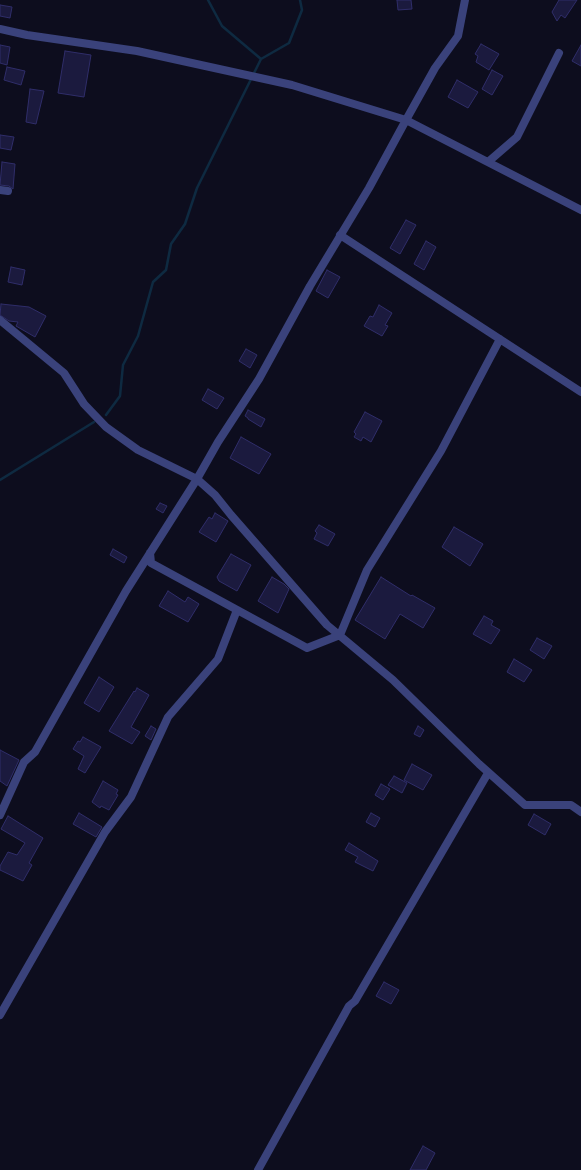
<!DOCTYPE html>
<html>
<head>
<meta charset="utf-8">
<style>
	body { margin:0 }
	canvas { display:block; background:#0d0d1e }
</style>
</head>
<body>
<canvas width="581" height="1170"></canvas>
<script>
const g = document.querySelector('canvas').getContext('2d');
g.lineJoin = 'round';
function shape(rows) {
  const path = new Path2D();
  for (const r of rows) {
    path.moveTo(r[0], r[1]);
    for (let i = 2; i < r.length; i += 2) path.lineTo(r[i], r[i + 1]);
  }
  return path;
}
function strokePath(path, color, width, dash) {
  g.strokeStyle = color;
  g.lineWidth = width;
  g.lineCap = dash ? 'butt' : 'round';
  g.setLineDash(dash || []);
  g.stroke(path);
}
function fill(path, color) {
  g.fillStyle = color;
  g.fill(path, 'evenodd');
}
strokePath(shape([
	[208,0,222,26,261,59],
	[106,415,120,396,123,365,138,336,153,282,166,270,171,244,185,224,197,188,261,59,289,43,302,10,300,0],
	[0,480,94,422]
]), '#0e2a41', 2.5);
const building = shape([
	[397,0,411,0,412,9,398,10,397,0],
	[559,0,577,0,565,18,561,15,557,21,552,12,559,0],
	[0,5,12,7,10,18,0,16,0,5],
	[481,44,499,54,489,70,476,62,478,56,475,54,481,44],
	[0,45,10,47,7,65,0,63,0,45],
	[581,45,581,66,572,61,581,45],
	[65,51,91,55,84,97,58,93,65,51],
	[7,67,25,71,21,85,4,80,7,67],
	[492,70,503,76,492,95,482,89,492,70],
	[457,80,478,92,468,108,448,97,457,80],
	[30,89,44,91,36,124,26,122,30,89],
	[0,135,14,137,11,150,0,148,0,135],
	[2,162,15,164,13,189,9,186,0,185,2,162],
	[406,220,416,225,400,254,390,248,406,220],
	[426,241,436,247,424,270,414,264,426,241],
	[11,267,25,270,22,285,8,282,11,267],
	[327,270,340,277,328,298,316,291,327,270],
	[1,304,29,307,46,316,35,337,16,326,18,322,9,321,0,315,1,304],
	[379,305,392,313,385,325,388,326,382,336,364,326,370,316,373,317,379,305],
	[246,349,257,355,250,368,239,361,246,349],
	[208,389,224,398,217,409,202,400,208,389],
	[248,410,265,419,261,427,248,419,248,418,245,416,248,410],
	[365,412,382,421,371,442,363,437,361,441,354,437,356,434,354,432,365,412],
	[241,437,271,454,259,474,230,458,241,437],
	[160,503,167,506,163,513,156,509,160,503],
	[215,513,228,521,216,542,199,532,209,517,212,519,215,513],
	[319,525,335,534,328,546,314,539,317,533,315,531,319,525],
	[454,527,483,544,470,566,442,547,454,527],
	[113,549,127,557,124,563,110,555,113,549],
	[231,554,251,565,237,591,219,581,217,577,231,554],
	[272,577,284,584,289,589,278,613,258,601,272,577],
	[381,577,411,596,412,595,435,608,423,628,400,614,385,639,355,620,381,577],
	[168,591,185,602,188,597,199,604,188,622,159,606,168,591],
	[484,616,493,621,491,625,500,630,491,644,473,634,484,616],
	[537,638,552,646,544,659,530,650,537,638],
	[514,659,532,670,524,682,507,672,514,659],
	[99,677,114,687,99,712,84,703,99,677],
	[137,688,149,695,131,727,140,732,132,744,109,731,134,691,135,692,137,688],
	[151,726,156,729,151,740,145,736,151,726],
	[418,726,424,730,420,737,414,734,418,726],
	[83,737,101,747,85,773,78,769,84,756,73,749,78,741,80,742,83,737],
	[0,750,19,760,7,786,0,781,0,750],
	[412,764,432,775,423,790,404,780,412,764],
	[394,776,407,783,402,793,388,785,394,776],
	[103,781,118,790,116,794,118,795,109,810,101,806,100,808,92,802,103,781],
	[381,784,390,789,383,800,375,795,381,784],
	[79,813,102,827,96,837,73,824,79,813],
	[371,813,380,818,375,827,366,822,371,813],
	[534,814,551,824,545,835,528,825,534,814],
	[8,816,43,838,29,863,32,865,23,881,0,870,0,866,8,852,17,855,25,843,1,829,8,816],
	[349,843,378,861,373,871,355,862,358,857,345,850,349,843],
	[384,982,399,990,391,1004,376,996,384,982],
	[423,1146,435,1153,426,1170,410,1170,423,1146]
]);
fill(building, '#1b1a3e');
strokePath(building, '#2f2d69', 1);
strokePath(shape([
	[0,29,27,35,137,51,292,85,406,120,435,68,458,36,465,0],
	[488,162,517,137,559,53],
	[0,190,8,191],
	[340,235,581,392],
	[0,320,64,373,84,404,106,427,138,450,197,479,215,495,231,515,327,625,393,680,479,764,525,805,571,805,581,812],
	[150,553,151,563,307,648,340,635,367,570,441,451,500,339],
	[0,815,24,762,35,752,126,591,197,479,218,442,259,379,310,286,369,188,406,120,581,210],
	[0,1015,105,832,131,797,168,717,218,659,237,610],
	[258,1170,349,1006,355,1001,488,773]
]), '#3a427b', 8);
</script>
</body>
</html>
